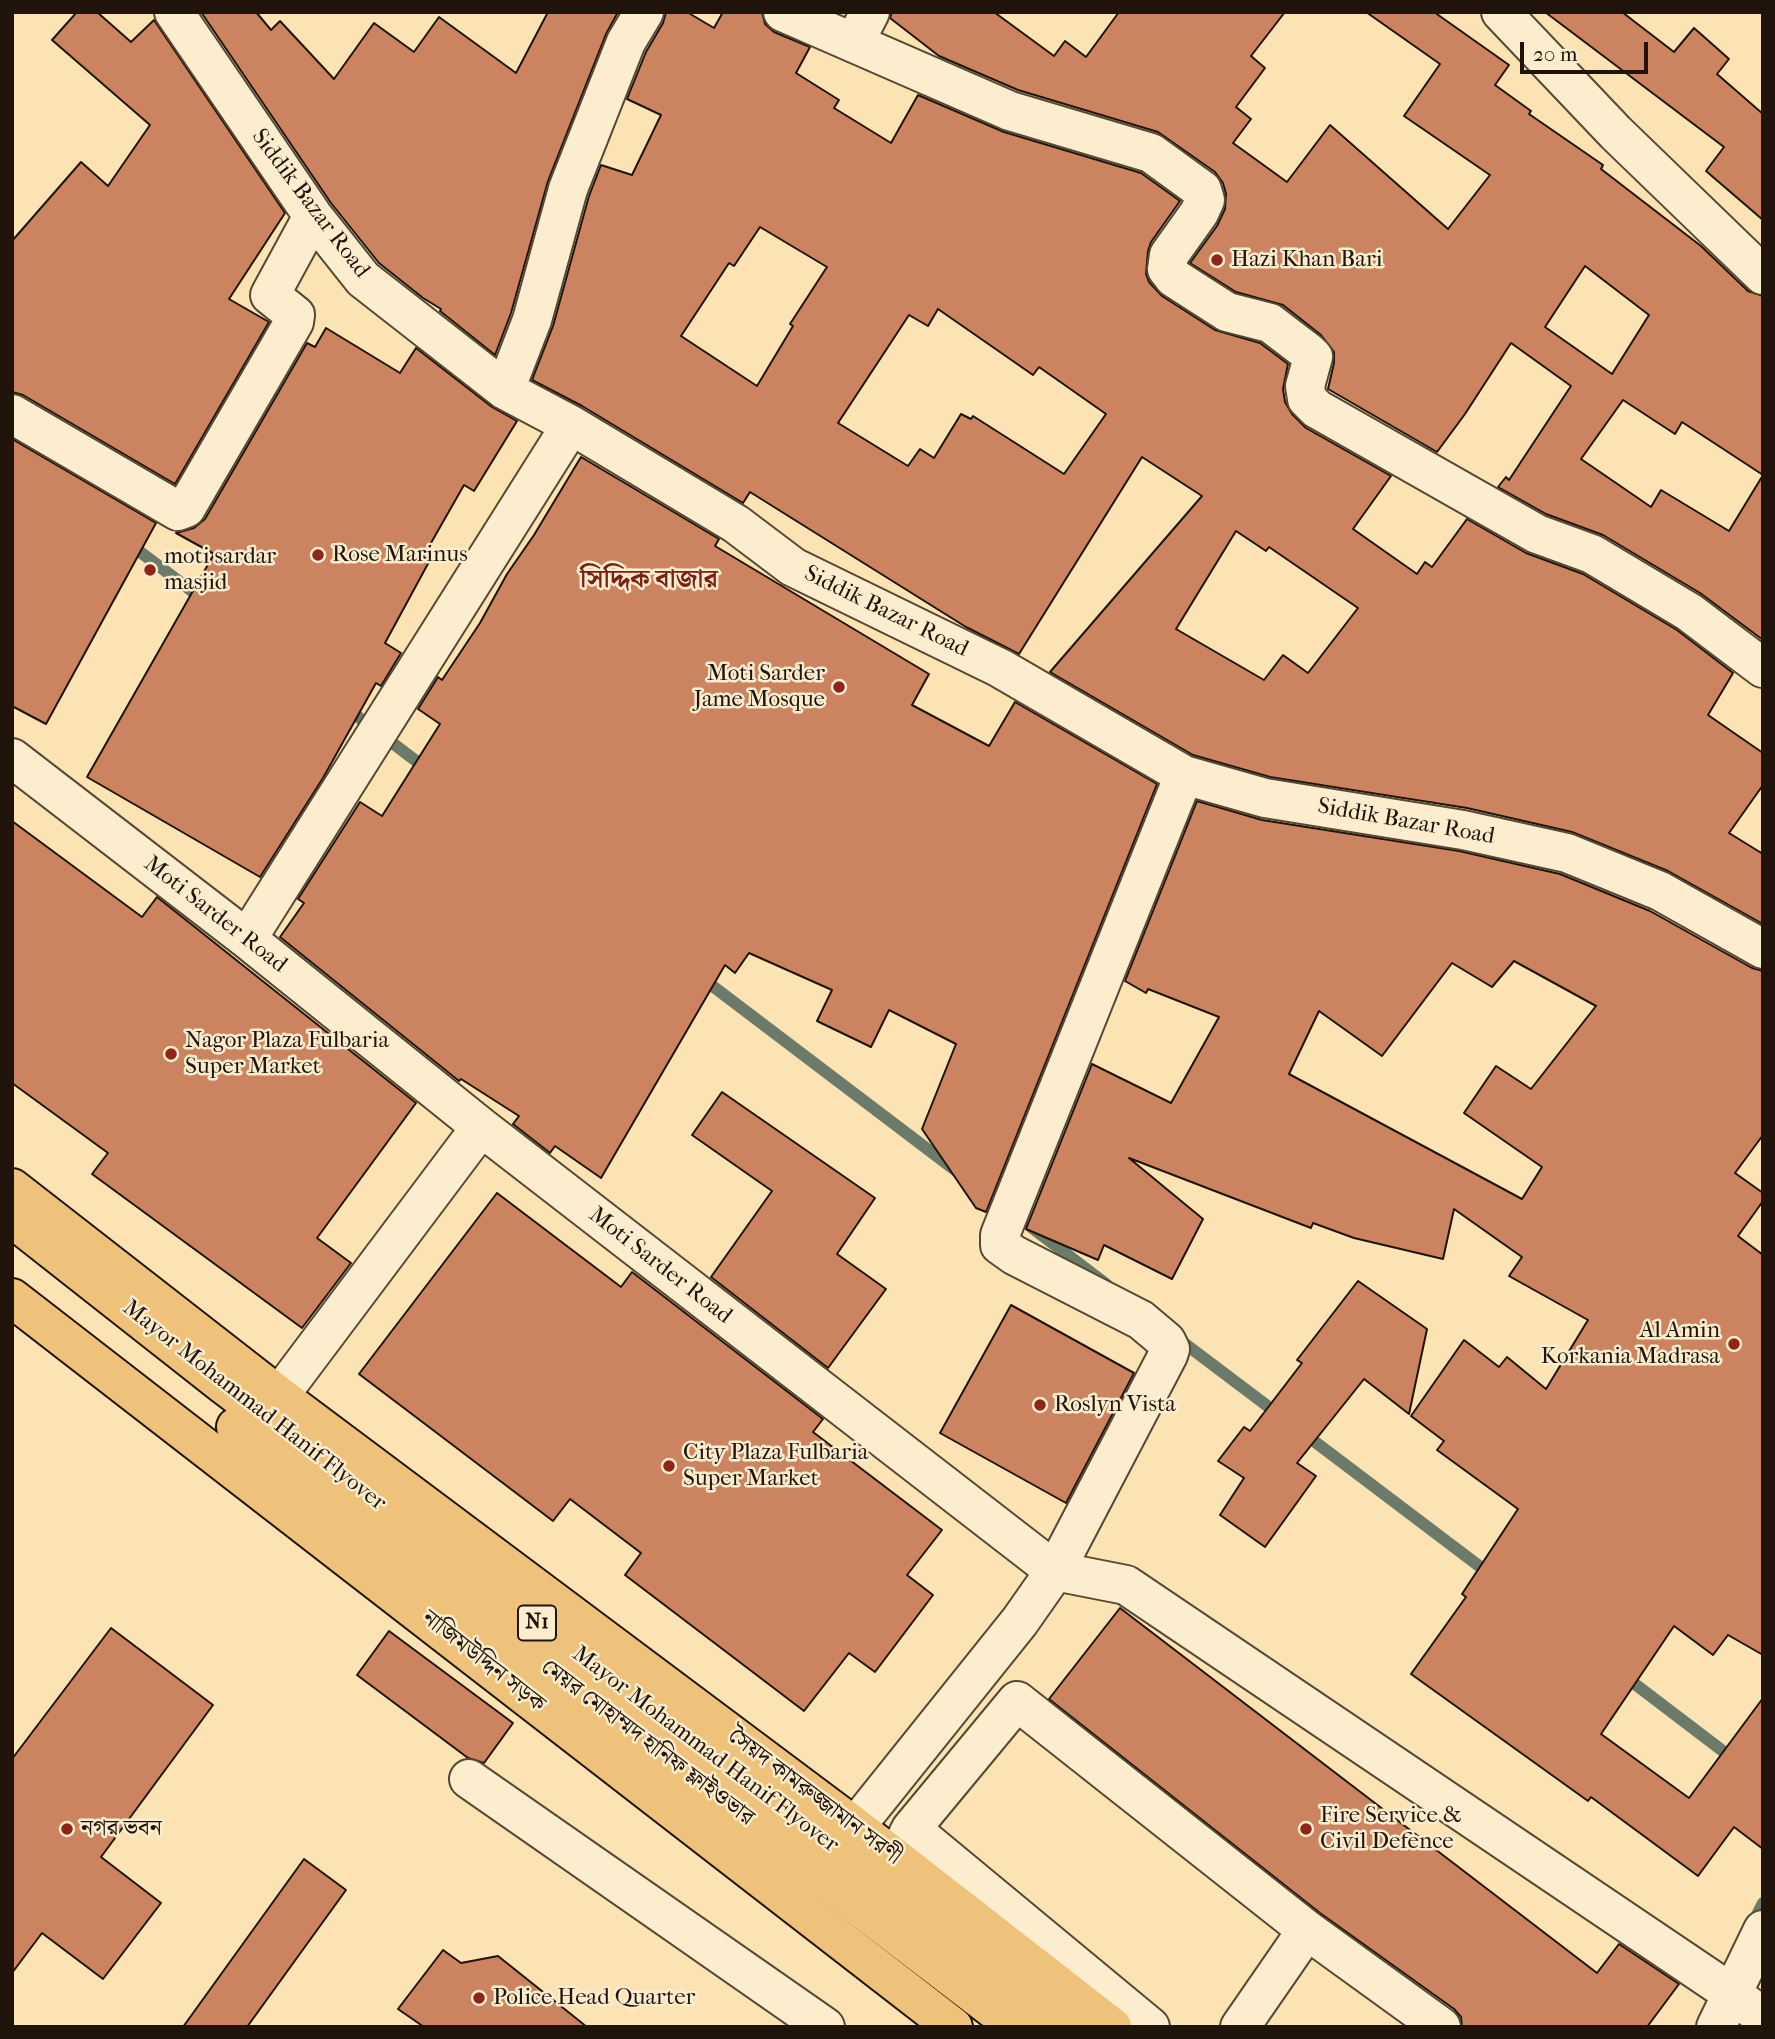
<!DOCTYPE html>
<html>
<head>
<meta charset="utf-8">
<style>
	body { margin:0 }
	#map { position:relative; width:1775px; height:2039px; overflow:hidden; background:#fbe3b3; font-family:"IM FELL French Canon",serif }
	canvas { display:block }
	.frame { position:absolute; inset:0; border:14px solid #20140a; pointer-events:none }
	.scale { position:absolute; left:1520px; top:42px; width:128px; height:32px; box-sizing:border-box; border:4px solid #20140a; border-top:0; padding-left:9px; font-size:21px; line-height:24px; white-space:nowrap; color:#20140a; -webkit-text-stroke:5px #fcedce; paint-order:stroke }
</style>
</head>
<body>
<div id="map">
<canvas width="1775" height="2039"></canvas>
<div class="frame"></div>
<div class="scale">20 m</div>
</div>
<script>
const g = document.querySelector('canvas').getContext('2d');
g.lineJoin = 'round';
function shape(rows) {
  const path = new Path2D();
  for (const r of rows) {
    path.moveTo(r[0], r[1]);
    for (let i = 2; i < r.length; i += 2) path.lineTo(r[i], r[i + 1]);
  }
  return path;
}
function strokePath(path, color, width, dash) {
  g.strokeStyle = color;
  g.lineWidth = width;
  g.lineCap = dash ? 'butt' : 'round';
  g.setLineDash(dash || []);
  g.stroke(path);
}
function fill(path, color) {
  g.fillStyle = color;
  g.fill(path, 'evenodd');
}
function label(font, color, halo, rows, align = 'center') {
  g.font = font + ' "IM FELL French Canon","Noto Serif Bengali",serif';
  g.lineWidth = 5;
  g.setLineDash([]);
  g.textBaseline = 'middle';
  g.strokeStyle = halo;
  g.fillStyle = color;
  for (const [text, x, y, turn = 0] of rows) {
    g.save();
    g.translate(x, y);
    g.rotate((+turn || 0) * Math.PI / 180);
    g.textAlign = isNaN(turn) ? turn : align;
    if (halo) g.strokeText(text, 0, 0);
    g.fillText(text, 0, 0);
    g.restore();
  }
}
strokePath(shape([
	[127,542,205,601],
	[345,707,428,770],
	[702,978,955,1170],
	[1031,1227,1106,1284],
	[1176,1337,1282,1417],
	[1302,1432,1491,1575],
	[1623,1675,1736,1761],
	[1752,1925,1763,1903]
]), '#6c7b69', 12);
const building = shape([
	[77,12,97,12,131,42,154,20,285,213,229,299,269,322,175,484,23,395,12,392,12,241,81,162,108,186,150,125,52,40,77,12],
	[201,12,256,12,271,30,280,21,334,79,374,23,414,52,439,17,516,73,548,12,618,12,606,34,548,181,511,313,495,355,440,311,441,309,423,298,379,263,331,203,201,12],
	[666,12,687,12,714,28,723,12,762,12,765,24,774,32,810,47,796,73,839,100,834,108,891,143,918,95,1004,132,1141,173,1180,201,1151,242,1148,251,1146,274,1149,282,1162,296,1215,330,1260,343,1288,364,1283,389,1285,402,1292,414,1306,428,1391,476,1353,529,1417,574,1425,562,1432,567,1467,519,1526,553,1583,574,1677,630,1733,673,1708,715,1763,753,1763,785,1729,833,1763,854,1763,924,1668,871,1572,832,1467,808,1270,777,1193,755,1050,672,1202,496,1142,457,1019,654,966,627,750,492,743,503,582,406,532,380,553,326,589,196,601,165,632,175,661,115,627,99,646,52,663,23,666,12],
	[760,227,827,267,790,324,793,326,757,386,681,336,729,263,734,266,760,227],
	[938,309,1033,375,1039,367,1106,414,1064,474,973,416,971,419,961,414,934,458,920,449,908,466,838,423,909,315,928,326,938,309],
	[1236,531,1266,551,1269,547,1358,608,1308,673,1283,655,1264,680,1176,629,1236,531],
	[892,12,994,12,1054,56,1065,41,1086,57,1119,12,1285,12,1251,56,1265,68,1236,107,1251,119,1233,143,1287,182,1330,125,1448,229,1490,175,1404,116,1440,64,1366,12,1434,12,1509,65,1495,85,1531,111,1529,114,1603,165,1601,169,1701,246,1748,291,1763,296,1763,640,1700,593,1603,535,1546,514,1498,487,1506,477,1509,480,1571,386,1511,343,1465,414,1437,452,1328,389,1334,363,1334,352,1321,335,1283,305,1236,292,1190,263,1217,226,1225,209,1226,194,1223,183,1215,172,1158,132,1018,90,939,56,890,18,892,12],
	[1585,266,1649,315,1612,374,1545,327,1585,266],
	[1623,400,1675,434,1682,422,1763,475,1729,531,1661,490,1651,507,1581,459,1623,400],
	[1545,12,1622,12,1674,52,1694,28,1729,59,1717,74,1763,114,1763,220,1706,171,1724,147,1545,12],
	[326,328,400,373,416,348,492,407,517,421,474,491,464,485,423,557,430,560,385,643,401,653,381,686,376,683,323,778,260,877,87,777,214,554,176,533,194,528,205,519,307,343,315,347,326,328],
	[12,439,156,523,46,724,12,706,12,439],
	[581,457,719,539,715,546,929,674,912,705,989,746,1015,702,1157,784,986,1212,976,1208,922,1129,956,1044,889,1010,871,1047,817,1021,832,990,749,953,735,973,725,965,601,1178,555,1146,550,1153,513,1124,519,1116,461,1079,459,1081,280,937,304,903,298,899,360,802,382,816,440,724,418,709,438,677,442,680,480,623,507,574,534,535,581,457],
	[1197,801,1262,820,1459,851,1560,874,1650,911,1752,968,1763,971,1763,1135,1735,1173,1763,1193,1763,1201,1738,1236,1763,1255,1763,1655,1728,1635,1713,1655,1674,1626,1601,1734,1689,1798,1763,1698,1763,1849,1734,1827,1698,1876,1591,1797,1588,1801,1411,1674,1466,1597,1462,1594,1518,1509,1437,1450,1444,1441,1411,1416,1464,1340,1499,1367,1507,1357,1546,1389,1588,1320,1509,1276,1522,1257,1454,1209,1443,1259,1354,1238,1313,1223,1311,1228,1129,1158,1203,1219,1172,1279,1104,1245,1098,1260,1026,1229,1092,1064,1171,1103,1219,1017,1148,989,1146,993,1125,981,1197,801],
	[1514,961,1596,1006,1531,1089,1496,1066,1464,1113,1542,1167,1522,1199,1289,1074,1319,1011,1382,1056,1452,963,1492,987,1514,961],
	[12,821,142,917,157,897,416,1103,317,1238,351,1263,302,1328,92,1174,108,1153,12,1083,12,821],
	[722,1092,875,1198,837,1254,886,1289,828,1368,711,1277,772,1191,692,1135,722,1092],
	[497,1193,621,1287,632,1272,823,1419,813,1432,942,1530,907,1575,933,1595,875,1672,849,1653,804,1711,625,1575,641,1553,570,1499,553,1521,359,1374,497,1193],
	[1358,1281,1427,1329,1409,1414,1364,1379,1297,1463,1316,1476,1265,1547,1220,1515,1244,1478,1218,1461,1244,1427,1250,1431,1302,1363,1297,1360,1358,1281],
	[1011,1305,1134,1373,1066,1503,940,1433,1011,1305],
	[1120,1608,1597,1973,1619,1944,1679,1984,1647,2027,1462,2027,1461,2017,1454,2009,1320,1913,1049,1699,1120,1608],
	[111,1628,213,1705,101,1857,161,1903,103,1979,42,1933,12,1973,12,1759,111,1628],
	[389,1631,513,1723,484,1763,468,1758,357,1675,389,1631],
	[304,1859,346,1890,247,2027,183,2027,304,1859],
	[443,1950,461,1963,498,1956,587,2027,424,2027,398,2009,443,1950]
]);
fill(building, '#cb845f');
strokePath(building, '#20140a', 2);
const minor = shape([
	[174,12,313,216,363,279,505,390,571,425,736,524,793,567,1000,668,1184,775,1265,798,1463,830,1567,853,1660,891,1763,949],
	[783,12,1010,111,1151,153,1202,190,1205,200,1199,213,1169,255,1167,269,1174,278,1227,312,1270,323,1308,352,1313,357,1305,386,1307,399,1317,409,1537,534,1592,554,1689,612,1763,668],
	[1501,12,1616,133,1763,275],
	[854,43,870,12],
	[505,390,532,320,568,189,626,42,644,12],
	[12,414,178,511,186,508,294,322,295,315,270,295,313,216],
	[12,758,247,939,481,1127,1055,1571,1126,1585,1731,1993,1763,2017],
	[247,939,571,425],
	[279,1396,481,1127],
	[469,1779,825,2027],
	[855,1827,1020,1621,1055,1571,1168,1355,1170,1349,1166,1341,1141,1320,1014,1255,1000,1245,1000,1235,1184,775],
	[911,1829,1150,2027],
	[896,1858,911,1829,1017,1701,1307,1930,1441,2027],
	[1240,2027,1307,1930],
	[1716,2027,1763,1930]
]);
const major = shape([
	[12,1188,279,1396,855,1827,1112,2027],
	[12,1298,953,2027]
]);
const highway = shape([
	[12,1218,223,1384,880,1883,1063,2027],
	[236,1427,452,1596,1017,2027]
]);
strokePath(minor, '#574834', 42);
strokePath(major, '#20140a', 42);
strokePath(highway, '#20140a', 42);
strokePath(minor, '#fcedce', 38);
strokePath(major, '#eec27a', 38);
strokePath(highway, '#eec27a', 38);
for (const [x, y, r, color] of [
	[1217,260,7,"#8f2418"],
	[318,555,7,"#8f2418"],
	[150,570,7,"#8f2418"],
	[839,687,7,"#8f2418"],
	[171,1054,7,"#8f2418"],
	[1734,1344,7,"#8f2418"],
	[1040,1405,7,"#8f2418"],
	[669,1466,7,"#8f2418"],
	[67,1829,7,"#8f2418"],
	[1306,1829,7,"#8f2418"],
	[479,1998,7,"#8f2418"]
]) {
  const dot = new Path2D();
  dot.arc(x, y, r, 0, 2 * Math.PI);
  g.fillStyle = color;
  g.fill(dot);
  strokePath(dot, '#fcedce', 2.5);
}
for (const [x, y, w] of [
	[537,1623,38]
]) {
  const box = new Path2D();
  box.roundRect(x - w / 2, y - 17.5, w, 35, 5);
  g.fillStyle = '#fcedce';
  g.fill(box);
  strokePath(box, '#20140a', 2);
}
label('bold 21px', '#20140a', null, [
	["N1",537,1623]
]);
label('23px', '#20140a', '#fcedce', [
	["Siddik Bazar Road",310,204,53],
	["Siddik Bazar Road",886,612,26],
	["Siddik Bazar Road",1406,822,10],
	["Moti Sarder Road",215,915,38],
	["Moti Sarder Road",660,1266,38],
	["Mayor Mohammad Hanif Flyover",254,1406,38],
	["নাজিমউদ্দিন সড়ক",483,1662,38],
	["মেয়র মোহাম্মদ হানিফ ফ্লাইওভার",647,1743,37],
	["Mayor Mohammad Hanif Flyover",705,1750,37],
	["সৈয়দ কামরুজ্জামান সরণী",814,1797,37]
]);
label('23px', '#20140a', '#fcedce', [
	["Hazi Khan Bari",1231,260],
	["Rose Marinus",332,555],
	["moti sardar",164,557],
	["masjid",164,583],
	["Moti Sarder",825,674,"right"],
	["Jame Mosque",825,700,"right"],
	["Nagor Plaza Fulbaria",185,1041],
	["Super Market",185,1067],
	["Al Amin",1720,1331,"right"],
	["Korkania Madrasa",1720,1357,"right"],
	["Roslyn Vista",1054,1405],
	["City Plaza Fulbaria",683,1453],
	["Super Market",683,1479],
	["Fire Service &",1320,1816],
	["Civil Defence",1320,1842],
	["নগর ভবন",81,1829],
	["Police Head Quarter",493,1998]
], 'left');
label('bold 26px', '#7a1f14', '#fcedce', [
	["সিদ্দিক বাজার",649,581]
]);
</script>
</body>
</html>
